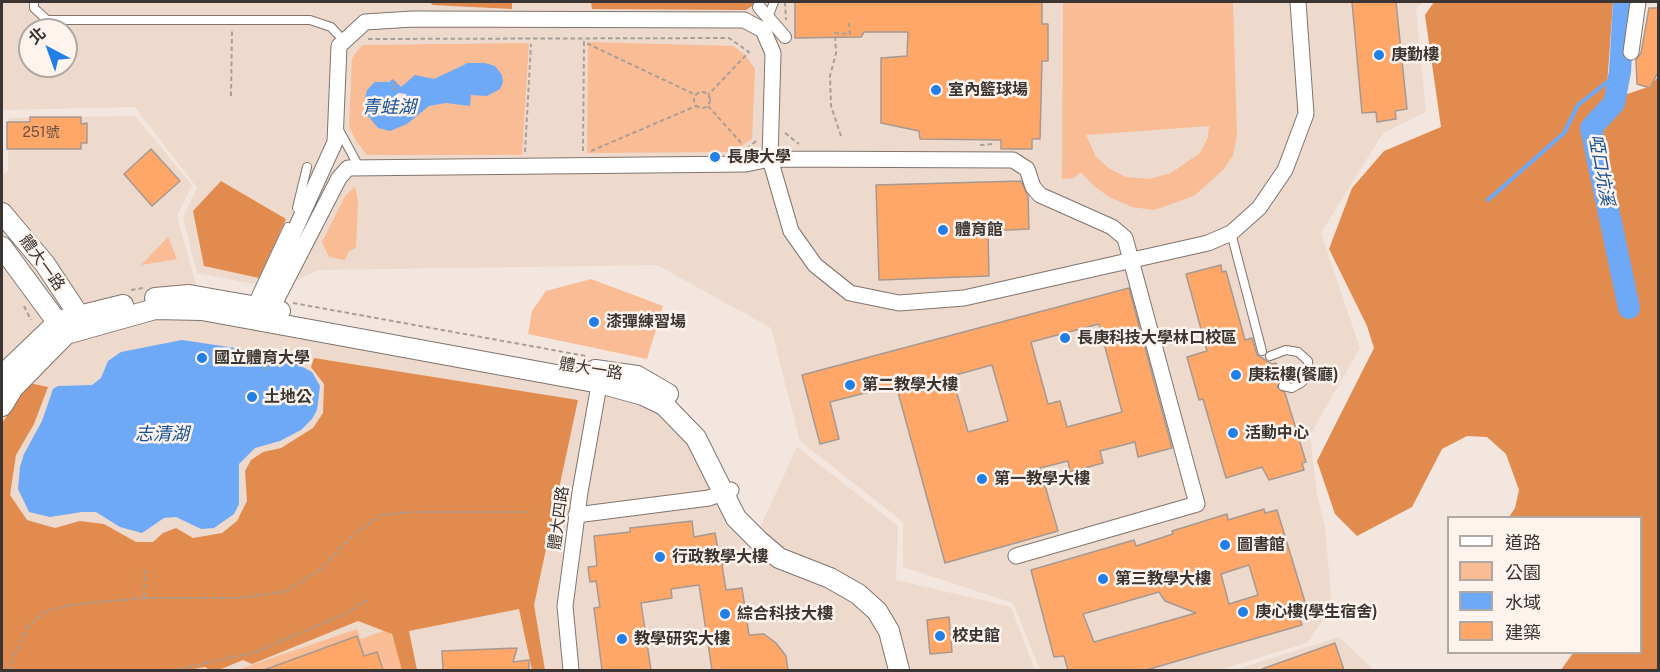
<!DOCTYPE html>
<html>
<head>
<meta charset="utf-8">
<style>
	body { margin:0 }
	#map { position:relative; width:1660px; height:672px; overflow:hidden; background:#f3e6de; font-family:"Public Sans","Noto Sans TC",sans-serif }
	canvas { display:block }
	.frame { position:absolute; inset:0; border:3px solid #3a3532; pointer-events:none }
	.legend { position:absolute; left:1447px; top:516px; width:195px; height:138px; box-sizing:border-box; background:#fef4ed; border:2px solid #b0a8a2; margin:0; padding:8px 10px; list-style:none; font-size:18px; color:#3a3532 }
	.legend li { display:flex; align-items:center; gap:12px; height:30px }
	.legend b { width:30px; border:2px solid #b0a8a2 }
	.north { position:absolute; left:18px; top:18px; width:60px; height:60px; box-sizing:border-box; background:#fef4ed; border:2px solid #b0a8a2; border-radius:50%; rotate:319deg; font-size:16px; font-weight:700; line-height:24px; text-align:center; color:#3a3532 }
	.north::after { content:''; display:block; margin:auto; width:21px; height:27px; background:#227fe8; clip-path:polygon(50% 0,100% 100%,50% 72%,0 100%) }
</style>
</head>
<body>
<div id="map">
<canvas width="1660" height="672"></canvas>
<div class="frame"></div>
<ul class="legend">
<li><b style="height:8px;background:#fff"></b>道路</li>
<li><b style="height:16px;background:#f9bc94"></b>公園</li>
<li><b style="height:16px;background:#6da9f7"></b>水域</li>
<li><b style="height:16px;background:#fea769"></b>建築</li>
</ul>
<div class="north">北</div>
</div>
<script>
const g = document.querySelector('canvas').getContext('2d');
g.lineJoin = 'round';
function fill(path, color) {
  g.fillStyle = color;
  g.fill(path, 'evenodd');
}
function shape(rows) {
  const path = new Path2D();
  for (const r of rows) {
    if (r.length === 3) {
      path.moveTo(r[0] + r[2], r[1]);
      path.arc(r[0], r[1], r[2], 0, 2 * Math.PI);
      continue;
    }
    path.moveTo(r[0], r[1]);
    for (let i = 2; i < r.length; i += 2) path.lineTo(r[i], r[i + 1]);
  }
  return path;
}
function strokePath(path, color, width, dash) {
  g.strokeStyle = color;
  g.lineWidth = width;
  g.lineCap = dash ? 'butt' : 'round';
  g.setLineDash(dash || []);
  g.stroke(path);
}
function label(font, color, halo, rows, align = 'center') {
  g.font = font + ' "Public Sans","Noto Sans TC",sans-serif';
  g.lineWidth = 5;
  g.setLineDash([]);
  g.textBaseline = 'middle';
  g.strokeStyle = halo;
  g.fillStyle = color;
  for (const [text, x, y, turn = 0] of rows) {
    g.save();
    g.translate(x, y);
    g.rotate((+turn || 0) * Math.PI / 180);
    g.textAlign = isNaN(turn) ? turn : align;
    if (halo) g.strokeText(text, 0, 0);
    g.fillText(text, 0, 0);
    g.restore();
  }
}
fill(shape([
	[2,2,1423,2,1416,9,1426,112,1383,133,1321,233,1360,348,1310,435,1317,495,1325,526,1332,607,1307,643,1219,670,1040,670,1013,603,903,567,903,522,800,441,771,328,657,265,318,270,279,289,197,273,183,217,197,188,135,107,3,110,2,143],
	[30,30,66,30,66,66,30,66],
	[135,116,192,185,177,216,206,321,631,399,659,408,686,442,734,528,751,547,797,447,898,526,896,580,1011,607,1035,670,2,670,2,176,8,171,9,118],
	[1339,637,1374,670,1234,670]
]), '#eddacd');
fill(shape([
	[1063,2,1233,2,1237,135,1233,155,1223,170,1194,196,1154,210,1132,207,1109,197,1094,186,1081,172,1074,178,1062,179],
	[1209,126,1208,137,1200,153,1171,173,1150,179,1126,177,1110,169,1096,157,1086,135],
	[588,42,733,46,745,55,755,69,752,139,732,152,587,153],
	[529,43,522,155,367,155,356,141,349,126,352,58,362,45],
	[355,186,358,201,356,248,349,251,345,260,329,257,322,242,345,196],
	[168,237,177,259,141,265],
	[591,279,663,306,647,359,528,334,532,311,546,291],
	[357,629,361,639,389,629,405,670,237,670]
]), '#f9bc94');
fill(shape([
	[429,2,512,2,512,9,433,5],
	[591,2,758,2,746,10,592,9],
	[1434,2,1613,2,1606,101,1648,87,1658,77,1658,670,1561,670,1573,653,1640,652,1640,518,1509,517,1515,508,1519,490,1506,454,1487,437,1467,436,1442,449,1412,507,1357,536,1335,514,1317,461,1374,348,1367,326,1329,249,1352,188,1384,151,1441,127,1425,15],
	[221,181,286,219,259,278,204,266,193,211],
	[314,358,578,400,534,605,545,670,532,670,519,609,409,631,417,670,402,670,392,634,358,621,252,664,243,660,219,670,210,670,205,667,189,670,2,670,2,423,29,383,48,387,34,424,16,455,10,495,27,520,55,528,80,521,104,524,136,542,153,542,163,533,176,528,193,538,222,533,237,521,247,501,245,471,251,460,263,452,281,448,313,428,323,413,324,384,311,367]
]), '#e18c4e');
fill(shape([
	[468,63,485,63,495,66,502,75,503,82,500,89,487,96,471,95,470,106,446,103,429,106,407,124,390,131,378,128,368,116,365,99,367,90,375,82,389,82,393,79,401,87,415,75,434,79],
	[182,340,255,351,281,362,295,363,312,372,320,386,317,410,312,419,301,430,280,441,255,448,239,464,239,504,234,514,214,528,201,529,176,517,164,518,142,533,120,527,96,512,82,512,50,517,29,512,18,489,20,467,24,454,42,421,53,389,58,386,92,385,101,378,108,361,121,352]
]), '#6da9f7');
fill(shape([
	[398,93,406,94,409,102,403,108,391,110,388,104]
]), '#f3e6de');
strokePath(shape([
	[1488,200,1564,133,1578,105,1620,72]
]), '#6da9f7', 4);
strokePath(shape([
	[1624,2,1620,72,1614,103,1591,128,1629,308]
]), '#6da9f7', 22);
const building = shape([
	[795,2,1042,2,1042,24,1048,24,1048,61,1042,61,1040,139,1032,139,1032,149,1001,149,1001,140,920,139,919,131,881,123,881,58,907,56,908,32,864,32,861,37,795,38,795,2],
	[1352,2,1396,2,1407,109,1395,111,1396,119,1377,122,1376,112,1362,113,1352,2],
	[1649,8,1659,8,1659,70,1650,88,1637,84,1636,60,1641,53,1649,8],
	[30,117,81,117,81,124,87,123,87,143,81,143,81,149,7,149,7,122,30,122,30,117],
	[151,149,180,181,152,206,124,174,151,149],
	[1021,181,1028,196,1029,229,988,231,989,276,879,280,876,185,1021,181],
	[1221,265,1222,272,1226,271,1245,340,1252,338,1257,355,1272,364,1276,363,1282,380,1277,387,1285,393,1306,462,1302,463,1304,470,1269,480,1262,467,1226,478,1203,399,1199,400,1187,357,1207,351,1186,274,1221,265],
	[1129,288,1172,448,1138,457,1135,442,1100,451,1103,463,1070,472,1068,461,1040,468,1058,531,945,563,896,385,830,402,839,439,820,444,802,375,1129,288],
	[1099,324,1122,412,1067,427,1060,401,1048,404,1031,342,1099,324],
	[992,365,1008,421,968,432,952,376,992,365],
	[1264,509,1265,513,1277,510,1305,602,1294,604,1302,625,1146,670,1068,670,1064,656,1054,657,1031,570,1134,540,1136,546,1173,534,1172,531,1227,514,1228,520,1264,509],
	[1249,565,1258,595,1229,604,1221,574,1249,565],
	[1159,592,1165,601,1196,613,1094,642,1083,614,1159,592],
	[692,521,694,537,715,533,718,550,722,549,725,564,722,565,726,590,742,588,749,635,764,634,776,643,786,656,788,670,712,670,699,585,671,589,672,598,641,603,651,670,602,670,594,608,600,607,596,581,590,582,588,567,597,566,594,536,630,532,630,528,692,521],
	[949,617,952,652,930,654,927,620,949,617],
	[357,636,364,656,377,652,383,670,264,670,357,636],
	[1335,643,1344,670,1262,670,1262,669,1335,643],
	[517,648,513,662,529,660,529,670,443,670,442,651,517,648]
]);
fill(building, '#fea769');
strokePath(building, '#a59992', 1.5);
const service = shape([
	[34,2,34,8,47,20,310,20,331,27,344,41],
	[767,20,774,2],
	[339,130,359,167],
	[297,208,307,167],
	[1231,233,1262,351],
	[252,304,288,227],
	[1270,356,1286,350,1298,352,1308,361,1309,374,1301,383,1292,388,1283,386]
]);
const pedestrian = shape([
	[759,7,785,37]
]);
const minor = shape([
	[1631,52,1638,2],
	[263,316,260,307,335,142,339,46,365,22,413,19,744,20,763,30,773,53,770,159,791,231,815,265,850,293,899,303,964,298,1208,243,1231,233,1259,208,1285,170,1306,114,1298,2],
	[268,316,339,178,348,168,746,164,770,159,1013,160,1027,169,1033,187,1040,195,1112,227,1125,238,1197,504,1016,556],
	[576,515,709,498,731,490],
	[571,670,565,606,580,492,601,374]
]);
const tertiary = shape([
	[2,213,45,264,86,326],
	[2,247,66,334,155,309,202,310,600,383,643,395,664,405,696,438,736,518,759,541,779,558,830,578,858,594,877,611,889,631,899,670],
	[155,298,189,295,280,311],
	[59,321,123,305],
	[595,370,637,376,668,394],
	[2,381,11,367,59,321],
	[2,406,13,388,66,334]
]);
strokePath(service, '#80746d', 10);
strokePath(pedestrian, '#80746d', 14);
strokePath(minor, '#80746d', 17);
strokePath(tertiary, '#80746d', 22);
strokePath(shape([
	[785,2,786,20],
	[368,39,729,38,749,52,708,95],
	[396,82,392,86,398,93],
	[702,100,8],
	[231,96,232,31],
	[708,106,743,145],
	[785,133,799,144],
	[841,136,831,106,830,76,836,53,835,33,850,34,849,23],
	[980,145,993,144],
	[747,149,756,141],
	[583,151,584,42,696,95],
	[591,151,696,106],
	[525,152,531,44],
	[131,290,143,288],
	[293,303,586,356],
	[24,306,31,320],
	[266,370,269,356],
	[144,598,237,598,284,592,321,569,353,535,381,515,410,512,530,512],
	[8,670,28,626,45,612,68,605,144,598,145,566],
	[174,670,255,652,345,614,369,599]
]), '#a99f99', 2, [4.5, 3]);
strokePath(service, '#fff', 8);
strokePath(pedestrian, '#fff', 12);
strokePath(minor, '#fff', 15);
strokePath(tertiary, '#fff', 20);
for (const [x, y, r, color] of [
	[1379,55,6,"#227fe8"],
	[936,90,6,"#227fe8"],
	[715,157,6,"#227fe8"],
	[943,230,6,"#227fe8"],
	[594,322,6,"#227fe8"],
	[1065,338,6,"#227fe8"],
	[202,358,6,"#227fe8"],
	[1236,375,6,"#227fe8"],
	[850,385,6,"#227fe8"],
	[252,397,6,"#227fe8"],
	[1233,433,6,"#227fe8"],
	[982,479,6,"#227fe8"],
	[1225,545,6,"#227fe8"],
	[660,557,6,"#227fe8"],
	[1103,579,6,"#227fe8"],
	[1243,612,6,"#227fe8"],
	[725,614,6,"#227fe8"],
	[940,636,6,"#227fe8"],
	[622,639,6,"#227fe8"]
]) {
  const dot = new Path2D();
  dot.arc(x, y, r, 0, 2 * Math.PI);
  g.fillStyle = color;
  g.fill(dot);
  strokePath(dot, '#fef4ed', 2);
}
label('14px', '#6b5240', null, [
	["251號",41,133]
]);
label('bold 16px', '#3a3532', '#fef4ed', [
	["庚勤樓",1391,55],
	["室內籃球場",948,90],
	["長庚大學",727,157],
	["體育館",955,230],
	["漆彈練習場",606,322],
	["長庚科技大學林口校區",1077,338],
	["國立體育大學",214,358],
	["庚耘樓(餐廳)",1248,375],
	["第二教學大樓",862,385],
	["土地公",264,397],
	["活動中心",1245,433],
	["第一教學大樓",994,479],
	["圖書館",1237,545],
	["行政教學大樓",672,557],
	["第三教學大樓",1115,579],
	["庚心樓(學生宿舍)",1255,612],
	["綜合科技大樓",737,614],
	["校史館",952,636],
	["教學研究大樓",634,639]
], 'left');
label('16px', '#3a3532', '#fef4ed', [
	["體大一路",42,263,54],
	["體大一路",591,369,9],
	["體大四路",559,518,-82]
]);
label('italic 18px', '#165196', '#fef4ed', [
	["青蛙湖",389,107],
	["啞口坑溪",1601,170,80],
	["志清湖",162,434]
]);
</script>
</body>
</html>
